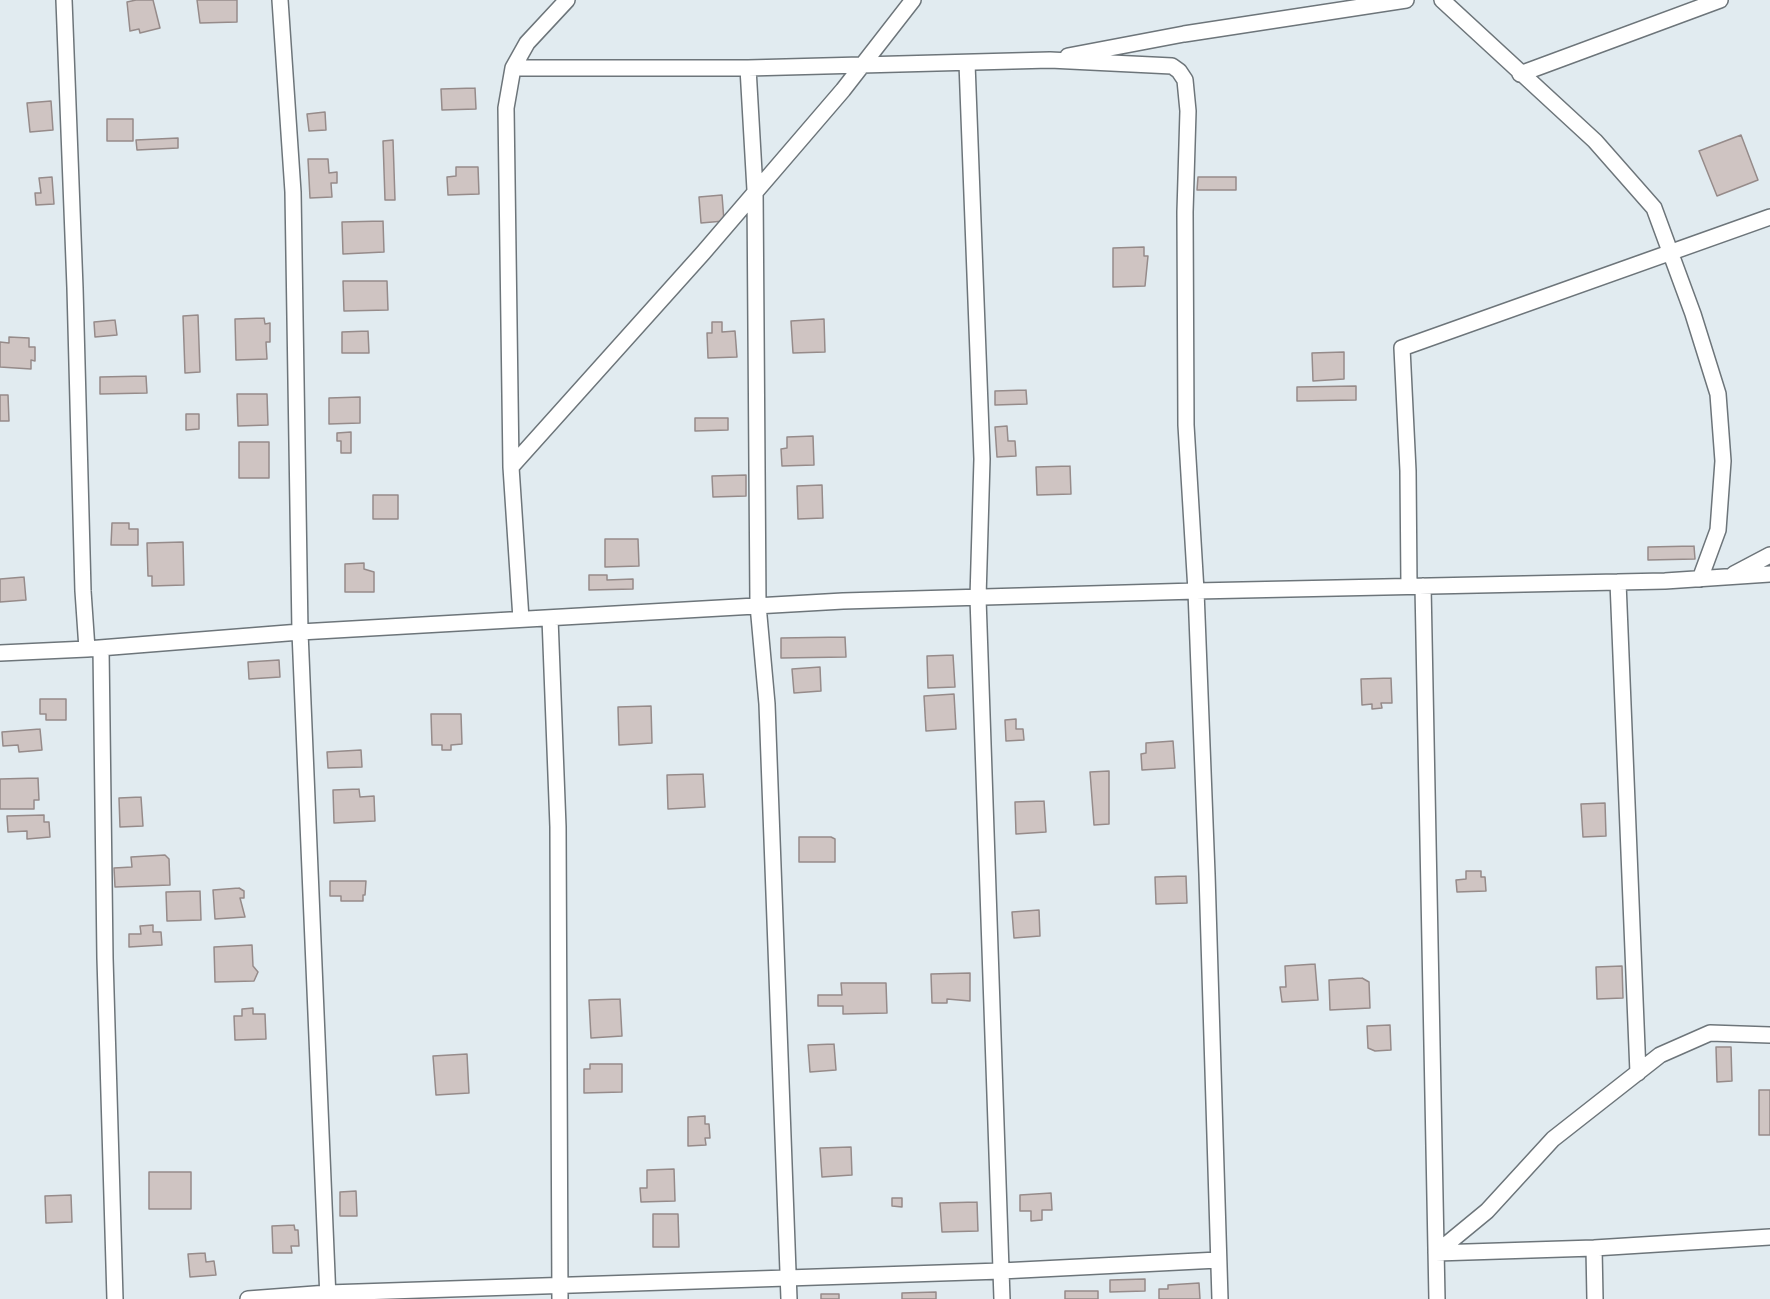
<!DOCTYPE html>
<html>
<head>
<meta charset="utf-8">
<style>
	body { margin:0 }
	canvas { display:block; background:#e1ebf0 }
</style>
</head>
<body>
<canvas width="1770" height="1299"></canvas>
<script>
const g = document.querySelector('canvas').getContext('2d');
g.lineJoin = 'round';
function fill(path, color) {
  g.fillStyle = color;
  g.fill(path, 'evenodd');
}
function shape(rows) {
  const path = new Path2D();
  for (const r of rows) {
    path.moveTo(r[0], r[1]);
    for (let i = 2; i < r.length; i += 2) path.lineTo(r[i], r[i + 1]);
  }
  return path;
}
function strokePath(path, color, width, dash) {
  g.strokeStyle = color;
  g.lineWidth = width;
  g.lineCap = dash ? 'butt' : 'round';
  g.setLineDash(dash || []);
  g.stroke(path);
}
const building = shape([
	[136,0,153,0,160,28,140,33,139,29,130,31,127,2,136,0],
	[197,0,237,0,237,22,200,23,197,0],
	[475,88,476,109,442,110,441,89,475,88],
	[51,101,53,130,30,132,27,103,51,101],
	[325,112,326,130,309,131,307,114,325,112],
	[107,119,133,119,133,141,107,141,107,119],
	[1741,135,1758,180,1717,196,1699,151,1741,135],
	[178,138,178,148,137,150,136,140,178,138],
	[393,140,395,200,385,200,383,141,393,140],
	[308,159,328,159,329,173,337,172,337,183,331,183,332,197,310,198,308,159],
	[456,167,478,167,479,194,448,195,447,177,456,176,456,167],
	[52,177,54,204,36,205,35,193,41,193,39,178,52,177],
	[1198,177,1236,177,1236,190,1197,190,1198,177],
	[722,195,724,221,701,223,699,197,722,195],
	[383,221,384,252,343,254,342,222,383,221],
	[1144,247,1144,256,1148,256,1145,286,1113,287,1113,248,1144,247],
	[343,281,387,281,388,310,344,311,343,281],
	[198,315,200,372,185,373,183,316,198,315],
	[264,318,265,324,270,323,270,342,266,342,267,359,236,360,235,319,264,318],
	[824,319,825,352,793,353,791,321,824,319],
	[115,320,117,335,95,337,94,322,115,320],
	[712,322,722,322,722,332,735,331,737,357,708,358,707,333,712,333,712,322],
	[368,331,369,353,342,353,342,332,368,331],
	[9,337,29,338,29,347,35,347,35,361,31,360,31,369,0,367,0,342,9,343,9,337],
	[1344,352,1344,379,1313,381,1312,353,1344,352],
	[146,376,147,393,100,394,100,377,146,376],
	[1356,386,1356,400,1297,401,1297,387,1356,386],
	[1026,390,1027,404,995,405,995,391,1026,390],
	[237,394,267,394,268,425,238,426,237,394],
	[0,395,8,395,9,421,0,421,0,395],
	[360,397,360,423,329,424,329,398,360,397],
	[186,414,199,414,199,429,186,430,186,414],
	[695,418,728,418,728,430,695,431,695,418],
	[1007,426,1008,441,1015,441,1016,456,997,457,995,427,1007,426],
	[351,432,351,453,341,453,341,441,337,441,337,433,351,432],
	[813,436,814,465,782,466,781,449,787,448,787,437,813,436],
	[239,442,269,442,269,478,239,478,239,442],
	[1070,466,1071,494,1037,495,1036,467,1070,466],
	[746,475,746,496,713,497,712,476,746,475],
	[822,485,823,518,798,519,797,486,822,485],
	[373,495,398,495,398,519,373,519,373,495],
	[112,523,129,523,129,529,138,529,138,545,111,545,112,523],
	[605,539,638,539,639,566,605,567,605,539],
	[183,542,184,585,152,586,152,576,148,576,147,543,183,542],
	[1694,546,1695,559,1648,560,1648,547,1694,546],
	[364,563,364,569,374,572,374,592,345,592,345,564,364,563],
	[589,575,607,575,607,580,633,579,633,589,589,590,589,575],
	[24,577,26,600,0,602,0,579,24,577],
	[845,637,846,657,781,658,781,638,845,637],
	[953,655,955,687,928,688,927,656,953,655],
	[279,660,280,677,249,679,248,662,279,660],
	[820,667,821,691,794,693,792,669,820,667],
	[1391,678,1392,703,1381,703,1382,708,1372,709,1372,704,1362,705,1361,679,1391,678],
	[954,694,956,729,926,731,924,696,954,694],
	[40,699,66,699,66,720,46,720,46,714,40,714,40,699],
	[651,706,652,743,619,745,618,707,651,706],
	[431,714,461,714,462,744,451,745,451,750,442,750,442,745,432,745,431,714],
	[1016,719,1016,729,1023,729,1024,740,1006,741,1005,720,1016,719],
	[40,729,42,750,19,752,18,745,3,746,2,732,40,729],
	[1173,741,1175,768,1142,770,1141,754,1146,753,1146,743,1173,741],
	[361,750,362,767,328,768,327,752,361,750],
	[1109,771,1109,824,1094,825,1090,772,1109,771],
	[703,774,705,807,668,809,667,775,703,774],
	[38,778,39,800,34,800,34,809,0,809,0,779,38,778],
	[359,789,360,797,374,796,375,821,334,823,333,790,359,789],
	[141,797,143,826,120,827,119,798,141,797],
	[1044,801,1046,832,1016,834,1015,802,1044,801],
	[1605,803,1606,836,1583,837,1581,804,1605,803],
	[44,815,44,822,49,822,50,837,27,839,27,831,8,832,7,816,44,815],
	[799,837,831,837,835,839,835,862,799,862,799,837],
	[165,855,169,859,170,885,115,887,114,868,132,867,131,857,165,855],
	[1466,871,1481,871,1481,877,1485,877,1486,891,1457,892,1456,880,1466,879,1466,871],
	[1186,876,1187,903,1156,904,1155,877,1186,876],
	[330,881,366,881,365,895,363,895,363,901,341,901,341,896,330,896,330,881],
	[239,888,244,891,244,898,240,898,245,917,215,919,213,890,239,888],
	[200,891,201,920,167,921,166,892,200,891],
	[1039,910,1040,936,1014,938,1012,912,1039,910],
	[153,925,153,932,161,932,162,945,129,947,129,934,141,934,140,926,153,925],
	[252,945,253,966,258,972,254,981,215,982,214,947,252,945],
	[1315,964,1318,1000,1282,1002,1280,987,1286,987,1285,966,1315,964],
	[1622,966,1623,998,1597,999,1596,967,1622,966],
	[970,973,970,1001,947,999,947,1003,932,1003,931,974,970,973],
	[1362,978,1369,982,1370,1008,1330,1010,1329,980,1362,978],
	[841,983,886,983,887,1013,843,1014,843,1006,818,1006,818,995,842,995,841,983],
	[620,999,622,1036,591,1038,589,1000,620,999],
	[253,1008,253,1014,265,1014,266,1039,235,1040,234,1016,242,1016,242,1009,253,1008],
	[1390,1025,1391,1050,1375,1051,1368,1048,1367,1026,1390,1025],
	[834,1044,836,1070,810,1072,808,1045,834,1044],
	[1716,1047,1731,1047,1732,1081,1717,1082,1716,1047],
	[467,1054,469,1093,436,1095,433,1056,467,1054],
	[590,1064,622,1064,622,1092,584,1093,584,1069,590,1069,590,1064],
	[1759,1090,1770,1090,1770,1135,1759,1135,1759,1090],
	[705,1116,705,1124,709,1124,710,1138,705,1138,706,1145,688,1146,688,1117,705,1116],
	[851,1147,852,1175,822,1177,820,1148,851,1147],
	[674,1169,675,1201,641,1202,640,1188,647,1188,647,1170,674,1169],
	[149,1172,191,1172,191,1209,149,1209,149,1172],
	[356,1191,357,1216,340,1216,340,1192,356,1191],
	[1051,1193,1052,1210,1042,1210,1042,1220,1031,1221,1031,1211,1020,1211,1020,1195,1051,1193],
	[71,1195,72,1222,46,1223,45,1196,71,1195],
	[892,1198,902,1198,902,1207,892,1206,892,1198],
	[977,1202,978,1231,942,1232,940,1203,977,1202],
	[653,1214,678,1214,679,1247,653,1247,653,1214],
	[294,1225,295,1230,298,1230,299,1246,291,1246,292,1253,273,1253,272,1226,294,1225],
	[205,1253,206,1262,214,1261,216,1275,190,1277,188,1254,205,1253],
	[1145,1279,1145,1291,1110,1292,1110,1280,1145,1279],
	[1199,1283,1200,1299,1159,1299,1159,1289,1168,1289,1168,1285,1199,1283],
	[1065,1291,1098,1291,1098,1299,1065,1299,1065,1291],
	[936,1292,936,1299,902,1299,902,1293,936,1292],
	[821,1294,839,1294,839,1299,821,1299,821,1294]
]);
fill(building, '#cfc4c2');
strokePath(building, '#968b8a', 1.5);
const minor = shape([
	[64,0,75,288,83,591,87,649],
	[280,0,293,192,300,632,328,1299],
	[1442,0,1595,141,1654,208,1693,314,1718,394,1723,461,1718,530,1700,579],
	[1068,56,1184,34,1406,0],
	[967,63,982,459,978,598,1002,1299],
	[513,68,748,68,1050,60,1172,66,1179,71,1185,80,1188,111,1185,212,1186,425,1196,591,1207,874,1220,1299],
	[748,68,755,190,758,605,767,704,789,1299],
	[1520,74,1720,0],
	[511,467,703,253,843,90,913,0],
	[1734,574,1770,555],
	[1618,582,1638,1073],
	[1409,586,1408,471,1402,348,1770,217],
	[1423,586,1437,1299],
	[550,618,558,827,560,1299],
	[521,619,511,467,506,108,513,68,527,43,567,0],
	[101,648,105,958,115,1299],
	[0,653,87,649,300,632,843,601,1196,591,1665,581,1770,574],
	[1594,1248,1595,1299],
	[1436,1253,1487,1211,1553,1139,1660,1055,1710,1033,1770,1035],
	[1436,1253,1594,1248,1770,1237],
	[248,1299,328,1293,1001,1271,1218,1260]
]);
strokePath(minor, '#6d757a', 18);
strokePath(minor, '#fff', 15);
</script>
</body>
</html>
